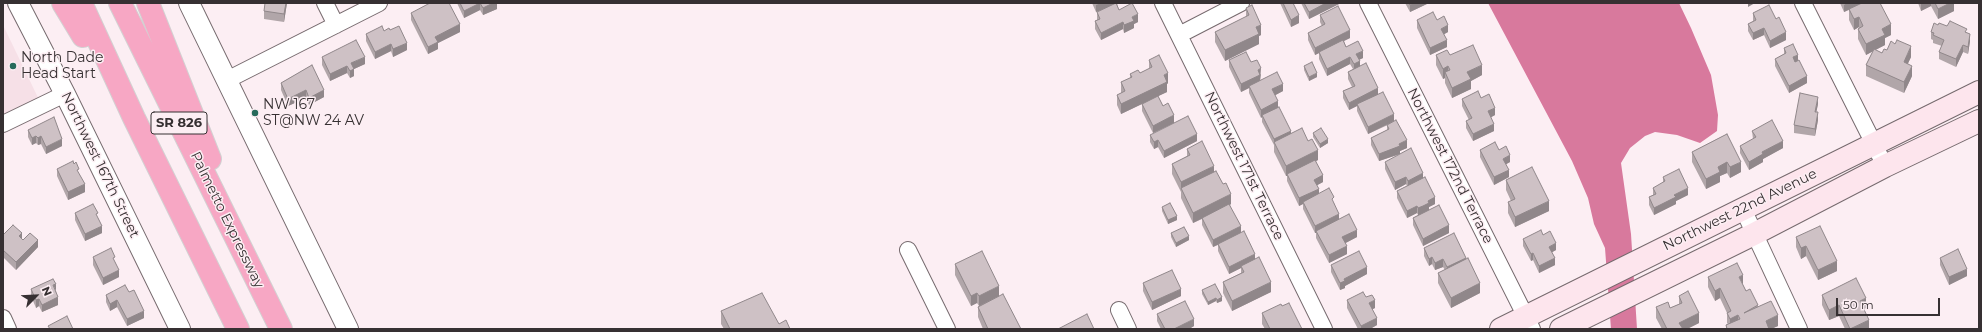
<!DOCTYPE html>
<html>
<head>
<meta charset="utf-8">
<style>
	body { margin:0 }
	#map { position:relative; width:1982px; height:332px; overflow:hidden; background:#fceef3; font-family:Montserrat,sans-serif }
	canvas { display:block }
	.frame { position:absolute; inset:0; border:4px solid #363032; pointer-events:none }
	.north { position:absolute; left:16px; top:276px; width:40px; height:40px; -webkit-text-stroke:3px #fceef3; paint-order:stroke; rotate:66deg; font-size:11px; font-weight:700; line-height:16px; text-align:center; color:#363032 }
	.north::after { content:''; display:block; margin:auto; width:14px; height:18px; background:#363032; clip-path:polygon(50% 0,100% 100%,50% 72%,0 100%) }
	.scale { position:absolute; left:1836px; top:298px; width:104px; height:18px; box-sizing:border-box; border:2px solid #363032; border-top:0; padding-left:5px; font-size:12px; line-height:14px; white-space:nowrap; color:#363032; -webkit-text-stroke:3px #fceef3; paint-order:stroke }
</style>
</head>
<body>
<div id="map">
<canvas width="1982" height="332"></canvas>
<div class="frame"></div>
<div class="north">N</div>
<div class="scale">50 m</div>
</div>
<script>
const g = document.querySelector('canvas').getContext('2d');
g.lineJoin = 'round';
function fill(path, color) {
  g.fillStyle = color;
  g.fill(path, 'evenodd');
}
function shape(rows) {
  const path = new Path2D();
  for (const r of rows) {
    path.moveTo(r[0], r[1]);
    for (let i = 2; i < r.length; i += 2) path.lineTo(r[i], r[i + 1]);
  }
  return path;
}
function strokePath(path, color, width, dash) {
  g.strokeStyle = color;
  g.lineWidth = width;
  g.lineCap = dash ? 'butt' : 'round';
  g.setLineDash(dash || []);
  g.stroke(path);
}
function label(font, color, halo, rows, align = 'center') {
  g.font = font + ' Montserrat,sans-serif';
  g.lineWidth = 3;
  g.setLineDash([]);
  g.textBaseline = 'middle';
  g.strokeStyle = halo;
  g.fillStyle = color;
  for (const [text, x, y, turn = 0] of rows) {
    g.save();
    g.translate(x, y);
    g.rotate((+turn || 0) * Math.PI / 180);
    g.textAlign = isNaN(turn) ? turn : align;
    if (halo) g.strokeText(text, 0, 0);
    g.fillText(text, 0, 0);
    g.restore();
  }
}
fill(shape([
	[3,25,43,108,3,128]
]), '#f6e0e7');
fill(shape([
	[1488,3,1679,3,1691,28,1711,75,1718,115,1717,131,1700,143,1677,135,1655,132,1645,136,1630,148,1621,163,1631,234,1637,329,1611,329,1605,248,1594,224,1588,198,1572,161]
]), '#d8799d');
const minor = shape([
	[325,3,336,25],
	[1163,3,1324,329],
	[1368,3,1532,329],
	[1803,3,1885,166],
	[1179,35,1241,3],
	[227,80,379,3],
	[3,124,65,94],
	[1743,209,1799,329],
	[908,250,947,329],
	[1119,310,1128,329],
	[3,318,8,329]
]);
const tertiary = shape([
	[18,3,65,94,180,329],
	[189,3,348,329]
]);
const secondary = shape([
	[1501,329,1979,92],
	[1561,329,1754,234,1885,166,1979,121]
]);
const motorway = shape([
	[63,3,83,36],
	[81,3,134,118,238,329],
	[120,3,281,329],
	[148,3,210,159]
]);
strokePath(minor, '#766a6e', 18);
strokePath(tertiary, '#766a6e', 22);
strokePath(secondary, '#766a6e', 24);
strokePath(motorway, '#d3d1d2', 24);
strokePath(minor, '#fff', 16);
strokePath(tertiary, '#fff', 20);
strokePath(secondary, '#fde5ed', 22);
strokePath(motorway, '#f7a7c4', 22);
fill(shape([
	[287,3,284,22,264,19,264,11],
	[457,3,497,3,497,9,483,15,480,10,464,18],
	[1092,3,1118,3,1117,4,1119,10,1138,22,1134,24,1134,28,1124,33,1123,29,1101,40,1095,29,1095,21,1097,20,1097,12,1104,9,1096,12],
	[1280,3,1293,3,1299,23,1291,27],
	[1301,3,1339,3,1339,4,1309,19],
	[1405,3,1429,3,1410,12],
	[1840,3,1860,3,1891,35,1885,38,1885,45,1875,50,1882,53,1887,50,1911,57,1908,63,1912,76,1904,93,1866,76,1866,65,1873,51,1866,55,1858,39,1858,29,1859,28,1859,27,1854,30,1849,20,1849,10,1844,12],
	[1918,3,1954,3,1954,11,1938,19,1931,6,1921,11],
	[1246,8,1261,35,1259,36,1259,44,1225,61,1215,42,1215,32,1246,17],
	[411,13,460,32,438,43,438,49,428,54,411,20],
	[1753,13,1786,40,1770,48,1764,35,1753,40,1748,31,1748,24,1753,21],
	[1320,15,1350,38,1344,41,1346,47,1363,58,1359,60,1360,66,1378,94,1394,121,1407,148,1400,151,1400,154,1379,161,1371,145,1371,138,1387,130,1387,125,1390,124,1368,134,1357,111,1357,106,1349,110,1343,98,1343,91,1352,87,1348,79,1348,72,1353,69,1350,64,1327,76,1319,59,1319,53,1315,55,1308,40,1308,33,1322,26,1320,22],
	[1417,20,1437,20,1448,32,1444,34,1447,47,1430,55,1417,28],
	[1938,25,1947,26,1967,33,1970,41,1968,54,1963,52,1956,67,1939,59,1939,52,1942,46,1933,43,1933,40,1931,39,1931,32],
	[390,30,407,50,393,57,391,51,375,59,366,41,366,34],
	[1784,48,1798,61,1807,83,1789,93,1775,66,1775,59,1784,54],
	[1436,55,1450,55,1482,75,1471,81,1471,89,1452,98,1445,83,1445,78,1443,79,1436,65],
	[322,57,365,64,354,69,354,76,350,78,347,73,330,81,322,65],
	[1149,60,1168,83,1167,84,1167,92,1158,96,1163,106,1174,123,1153,133,1142,111,1142,104,1121,114,1117,105,1117,95,1121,93,1121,82,1130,78,1130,74,1140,73,1149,69],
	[1229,60,1251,62,1261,75,1260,80,1283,91,1275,95,1278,107,1291,133,1318,160,1316,161,1323,182,1317,185,1319,194,1334,203,1339,219,1357,237,1345,243,1347,254,1329,263,1316,238,1316,233,1315,233,1303,209,1303,204,1299,206,1287,181,1287,176,1286,176,1274,152,1274,145,1262,122,1262,117,1261,118,1249,93,1249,88,1241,92,1229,67],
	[312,65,324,97,309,105,306,98,288,106,281,90,281,83],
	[1304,66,1317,77,1309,81,1304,70],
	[1481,98,1495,115,1491,117,1494,131,1473,141,1466,128,1466,121,1469,120,1462,106,1462,99],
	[1818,104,1816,112,1818,120,1815,136,1794,133,1794,125],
	[28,130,62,146,46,154,41,144,38,145,36,143,32,145,28,137],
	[1752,131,1783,148,1763,159,1763,162,1749,170,1740,153,1740,146,1753,139],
	[1313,133,1328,143,1320,148,1313,137],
	[1727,134,1741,172,1730,178,1727,173,1720,176,1720,182,1706,189,1692,162,1692,152],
	[1150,135,1197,141,1164,158,1158,147,1154,149,1150,142],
	[1187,149,1214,171,1231,204,1230,205,1241,233,1255,259,1271,292,1232,311,1223,293,1223,282,1241,273,1241,268,1229,274,1218,251,1218,245,1213,247,1202,225,1202,219,1193,223,1181,198,1181,192,1172,174,1172,164,1187,156],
	[1480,150,1499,150,1510,162,1506,164,1509,177,1494,185,1480,157],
	[1385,162,1423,178,1435,204,1429,207,1429,210,1449,233,1423,246,1413,225,1413,218,1418,215,1417,213,1407,218,1397,198,1397,191,1407,186,1406,184,1395,190,1385,169],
	[57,169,79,174,85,192,68,200,57,176],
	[1663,177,1688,195,1676,201,1676,204,1654,215,1649,205,1649,197,1653,195,1653,188,1663,183],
	[1506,180,1549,211,1515,227,1508,213,1508,202,1511,201,1506,190],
	[1162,207,1177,220,1168,224,1162,211],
	[75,213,98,218,102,233,85,241,75,220],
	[1171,233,1189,240,1176,247,1171,237],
	[3,235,22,239,38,247,16,270,3,257],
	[1543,235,1556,250,1552,252,1555,265,1539,273,1533,260,1531,261,1523,246,1523,239],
	[1796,237,1837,271,1818,280,1806,256,1801,259,1796,247],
	[1424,248,1466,259,1480,293,1451,308,1438,283,1438,273,1445,270,1443,267,1435,270,1432,264,1429,266,1424,256],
	[93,257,115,262,119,277,103,285,93,265],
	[1940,258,1967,276,1949,285,1940,265],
	[955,264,999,296,1021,329,983,329,978,317,978,307,979,306,977,303,971,306,955,275],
	[1331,265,1367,274,1345,286,1345,288,1340,290,1331,272],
	[1708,277,1743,285,1746,291,1758,306,1778,326,1771,329,1726,329,1726,325,1728,324,1727,323,1727,313,1720,298,1715,301,1708,287],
	[1143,283,1181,296,1152,310,1143,291],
	[31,289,56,291,58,305,42,312,39,306,36,308,31,296],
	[1202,290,1222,301,1217,303,1216,301,1208,305,1202,294],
	[129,292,144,318,127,326,117,307,110,311,106,302,106,295],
	[1822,295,1866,308,1864,309,1869,329,1845,329,1839,316,1829,320,1822,305],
	[1679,296,1699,323,1687,329,1662,329,1656,318,1656,307,1670,308,1679,304],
	[1366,297,1375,308,1372,309,1377,325,1370,329,1358,329,1347,308,1347,300],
	[1282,306,1302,329,1265,329,1262,324,1262,313],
	[721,311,779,324,790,329,724,329,721,324],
	[1157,314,1194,326,1189,329,1161,329,1157,321]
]), '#b1a6a9');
fill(shape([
	[286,3,287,3,284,22,284,14],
	[480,3,480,10,464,18,464,11],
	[493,3,497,3,497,9,483,15,483,8],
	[1101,3,1118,3,1118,4,1096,12,1096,5],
	[1326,3,1339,3,1339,4,1309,19,1309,12],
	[1414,3,1429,3,1410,12,1410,5],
	[1748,3,1755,3,1748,7],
	[1847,3,1860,3,1860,4,1844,12,1844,5],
	[1921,3,1931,3,1931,6,1921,11],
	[1950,3,1954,3,1954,11,1938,19,1938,9],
	[1138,14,1138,22,1134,24,1134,28,1124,33,1124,25,1132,17],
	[1299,15,1299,23,1291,27,1291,20],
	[1859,17,1859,27,1854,30,1854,19],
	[1123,22,1123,29,1101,40,1101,33],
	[460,24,460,32,438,43,438,49,428,54,428,47,435,37],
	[1891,24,1891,35,1885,38,1885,45,1866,55,1866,44,1882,29],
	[1261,25,1261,35,1259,36,1259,44,1225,61,1225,50,1256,27],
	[1448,25,1448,32,1441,36,1441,29],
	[1764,28,1764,35,1753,40,1753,33],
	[1350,30,1350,38,1315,55,1315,48],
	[1786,32,1786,40,1770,48,1770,41],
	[1970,34,1970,41,1968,54,1968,47],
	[1447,40,1447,47,1430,55,1430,48],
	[407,43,407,50,393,57,393,49],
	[391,44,391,51,375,59,375,52],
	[1963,45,1963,52,1956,67,1956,59],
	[1911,46,1911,57,1904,72,1904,62],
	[1363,51,1363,58,1356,61,1356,54],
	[1798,55,1798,62,1793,65,1793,57],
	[365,57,365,64,354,69,354,76,350,78,350,71,351,63],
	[1350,57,1350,64,1327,76,1327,69],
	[1360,61,1360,68,1354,71,1354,64],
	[1482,65,1482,75,1471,81,1471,89,1452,98,1452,88,1467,72],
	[347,66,347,73,330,81,330,74],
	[1448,66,1448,77,1445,72,1445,78,1443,79,1443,69],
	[1912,66,1912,76,1904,93,1904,82],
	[1261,68,1260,82,1249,86,1249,88,1241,92,1241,84,1258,70],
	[1168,73,1168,83,1167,84,1167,92,1121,114,1121,104,1164,75],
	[1317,73,1317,77,1309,81,1309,77],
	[1807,76,1807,83,1789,93,1789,86],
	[1283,84,1283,91,1272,97,1272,89],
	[1378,88,1378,96,1357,104,1357,106,1349,110,1349,103],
	[306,90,306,98,288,106,288,99],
	[324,90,324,97,309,105,309,98],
	[1818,97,1818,104,1815,119,1815,112],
	[1278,101,1278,109,1262,115,1262,117,1261,118,1261,110],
	[1495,108,1495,115,1488,119,1488,111],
	[1818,112,1818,120,1815,136,1815,129],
	[1394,114,1394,121,1368,134,1368,127],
	[1174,115,1174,123,1153,133,1153,126],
	[1494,124,1494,131,1473,141,1473,134],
	[1291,131,1291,138,1274,143,1274,139],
	[1197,134,1197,141,1164,158,1164,151],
	[36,136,36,143,32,145,32,138],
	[41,136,41,144,38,145,38,138],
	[62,139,62,146,46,154,46,147],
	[1328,139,1328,143,1320,148,1320,144],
	[1158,140,1158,147,1154,149,1154,142],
	[1407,140,1407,148,1400,151,1400,154,1379,161,1379,154],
	[1783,141,1783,148,1763,159,1763,162,1749,170,1749,162,1762,152],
	[1318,150,1318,160,1288,175,1287,174,1287,176,1286,176,1286,166],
	[1510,155,1510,162,1503,166,1503,159],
	[1727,162,1727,173,1720,176,1720,182,1706,189,1706,179,1718,167],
	[1741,162,1741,172,1730,178,1730,167],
	[1214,166,1214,176,1181,189,1181,182],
	[1509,170,1509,177,1494,185,1494,177],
	[1423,173,1423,181,1408,188,1408,181],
	[1323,175,1323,182,1314,187,1314,180],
	[1406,177,1406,184,1395,190,1395,182],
	[85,184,85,192,68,200,68,192],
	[1688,188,1688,195,1676,201,1676,204,1654,215,1654,208,1674,195],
	[1319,189,1319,196,1303,202,1303,204,1299,206,1299,198],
	[1231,194,1231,204,1193,223,1193,213],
	[1435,197,1435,204,1429,207,1429,210,1418,216,1418,208,1428,201],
	[1549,201,1549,211,1515,227,1515,217],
	[1417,206,1417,213,1407,218,1407,211],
	[1339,214,1339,221,1316,231,1316,233,1315,233,1315,226],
	[1177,216,1177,220,1168,224,1168,220],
	[1449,225,1449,233,1423,246,1423,239],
	[102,226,102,233,85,241,85,234],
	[1241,226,1241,233,1213,247,1213,240],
	[1357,230,1357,237,1342,245,1342,237],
	[22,233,22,240,19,236],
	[1189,236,1189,240,1176,247,1176,243],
	[38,240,38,247,16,270,16,262],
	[1556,243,1556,250,1549,254,1549,247],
	[1347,246,1347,254,1329,263,1329,255],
	[1806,246,1806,256,1801,259,1801,248],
	[1533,253,1533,260,1531,261,1531,254],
	[1255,254,1255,261,1241,266,1241,268,1229,274,1229,267],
	[1432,257,1432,264,1429,266,1429,259],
	[1466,258,1466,265,1447,274,1447,267],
	[1555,258,1555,265,1539,273,1539,266],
	[1443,259,1443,267,1435,270,1435,263],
	[1837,261,1837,271,1818,280,1818,270],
	[1367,267,1367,274,1345,286,1345,288,1340,290,1340,283,1344,279],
	[1967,269,1967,276,1949,285,1949,277],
	[119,270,119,277,103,285,103,278],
	[1743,275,1743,285,1739,277],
	[1271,282,1271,292,1232,311,1232,301],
	[1480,283,1480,293,1451,308,1451,298],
	[56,284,56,291,53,285],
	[999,286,999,296,979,306,979,296],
	[1720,288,1720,298,1715,301,1715,291],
	[1181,289,1181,296,1152,310,1152,302],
	[977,293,977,303,971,306,971,296],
	[58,297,58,305,42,312,42,305],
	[1222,297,1222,301,1217,303,1217,300],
	[1216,298,1216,301,1208,305,1208,302],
	[1866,298,1866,308,1860,311,1860,301],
	[39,299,39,306,36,308,36,300],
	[117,300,117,307,110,311,110,304],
	[1375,300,1375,308,1369,311,1369,303],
	[1839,305,1839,316,1829,320,1829,310],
	[144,311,144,318,127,326,127,319],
	[1699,313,1699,323,1687,329,1679,329,1679,323],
	[1738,315,1738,325,1730,329,1730,319],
	[1778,315,1778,326,1771,329,1766,329,1766,321],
	[1377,318,1377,325,1370,329,1361,329,1361,326],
	[1194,319,1194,326,1189,329,1174,329],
	[1869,320,1869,329,1851,329]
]), '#90878a');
const building = shape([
	[265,3,286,3,284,14,264,11,265,3],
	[430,3,449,3,460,24,435,37,438,42,428,47,411,13,430,3],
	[460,3,480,3,464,11,460,3],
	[480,3,493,3,483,8,480,3],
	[1116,3,1119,10,1132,3,1138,14,1132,17,1134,21,1124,25,1123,22,1101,33,1095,21,1100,19,1097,12,1116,3],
	[1283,3,1293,3,1299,15,1291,20,1283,3],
	[1304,3,1326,3,1309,12,1304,3],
	[1409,3,1414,3,1410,5,1409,3],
	[1862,3,1880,3,1891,24,1882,29,1885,35,1866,44,1858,29,1863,26,1859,17,1854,19,1849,9,1862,3],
	[1935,3,1950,3,1938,9,1935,3],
	[1252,5,1261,25,1256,27,1259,34,1225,50,1215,32,1249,15,1246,8,1252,5],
	[1769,5,1776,19,1779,17,1786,32,1770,41,1764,28,1753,33,1748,24,1756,20,1753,13,1769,5],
	[1338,6,1350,30,1315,48,1308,33,1325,24,1320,15,1338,6],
	[1433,12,1437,20,1444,16,1448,25,1441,29,1447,40,1430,48,1417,20,1433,12],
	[1950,21,1967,29,1965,32,1970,34,1968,47,1963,45,1956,59,1939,52,1944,40,1933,35,1934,33,1931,32,1934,23,1938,25,1939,23,1947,26,1950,21],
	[382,26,384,31,389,28,390,30,399,26,407,43,393,49,391,44,375,52,366,34,382,26],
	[356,40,365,57,351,63,354,69,350,71,347,66,330,74,322,57,356,40],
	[1343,40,1346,47,1358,41,1363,51,1356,54,1360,61,1354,64,1350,57,1327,69,1319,52,1343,40],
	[1897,40,1911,46,1904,62,1912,66,1904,82,1866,65,1874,49,1882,53,1884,49,1887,50,1891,41,1895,44,1897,40],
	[1793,44,1798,55,1793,57,1795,62,1799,60,1807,76,1789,86,1775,59,1786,53,1784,48,1793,44],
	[1473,45,1482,65,1467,72,1471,79,1452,88,1445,72,1450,70,1448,66,1443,69,1436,55,1447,50,1450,55,1473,45],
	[1246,52,1251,62,1257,60,1261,68,1258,70,1260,75,1241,84,1229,60,1246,52],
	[1159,55,1168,73,1164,75,1167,82,1121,104,1117,95,1125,91,1121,82,1132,77,1130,74,1138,70,1140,73,1152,67,1149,60,1159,55],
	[1312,62,1317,73,1309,77,1304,66,1312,62],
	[1366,63,1378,88,1349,103,1343,91,1355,86,1348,72,1366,63],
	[312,65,324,90,309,98,306,90,288,99,281,83,312,65],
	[1277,72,1283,84,1272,89,1278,101,1261,110,1249,86,1277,72],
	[1478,91,1481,98,1489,94,1495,108,1488,111,1494,124,1473,134,1466,121,1472,118,1462,99,1478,91],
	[1383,92,1394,114,1368,127,1357,104,1383,92],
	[1800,93,1818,97,1815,112,1818,112,1815,129,1794,125,1800,93],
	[1158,96,1163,106,1168,103,1174,115,1153,126,1142,104,1158,96],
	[1279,107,1291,131,1274,139,1262,115,1279,107],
	[1188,116,1197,134,1164,151,1158,140,1154,142,1150,135,1188,116],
	[54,117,62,139,46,147,41,136,38,138,36,136,32,138,28,130,54,117],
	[1396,120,1407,140,1399,144,1400,146,1379,154,1371,138,1389,129,1387,125,1396,120],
	[1772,120,1783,141,1762,152,1763,154,1749,162,1740,146,1756,137,1752,131,1772,120],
	[1302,128,1308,141,1312,139,1318,150,1286,166,1274,142,1302,128],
	[1321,128,1328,139,1320,144,1313,133,1321,128],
	[1727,134,1741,162,1730,167,1727,162,1718,167,1720,172,1706,179,1692,152,1727,134],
	[1202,141,1214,166,1181,182,1172,164,1190,155,1187,149,1202,141],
	[1495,142,1499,150,1506,146,1510,155,1503,159,1509,170,1494,177,1480,150,1495,142],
	[1411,148,1423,173,1408,181,1406,177,1395,182,1385,162,1411,148],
	[1315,160,1323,175,1314,180,1319,189,1299,198,1287,174,1315,160],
	[73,161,74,164,76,162,79,169,77,170,85,184,68,192,57,169,73,161],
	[1532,167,1549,201,1515,217,1508,202,1515,199,1506,180,1532,167],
	[1679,169,1688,188,1674,195,1676,197,1654,208,1649,197,1656,194,1653,188,1665,181,1663,177,1679,169],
	[1216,171,1223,184,1226,183,1231,194,1193,213,1181,188,1216,171],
	[1425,177,1435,197,1428,201,1429,203,1423,206,1418,208,1417,206,1407,211,1397,191,1425,177],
	[1329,188,1334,197,1332,199,1339,214,1315,226,1303,202,1329,188],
	[1170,203,1177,216,1168,220,1162,207,1170,203],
	[93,204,98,213,96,214,102,226,85,234,75,213,93,204],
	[1229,204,1241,226,1213,240,1202,218,1229,204],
	[1439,205,1449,225,1423,239,1413,218,1439,205],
	[1349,214,1357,230,1342,237,1347,246,1329,255,1316,231,1349,214],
	[13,225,22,233,19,236,23,240,30,233,38,240,16,262,3,250,3,235,13,225],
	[1820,226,1837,261,1818,270,1806,246,1801,248,1796,237,1820,226],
	[1184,227,1189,236,1176,243,1171,233,1184,227],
	[1541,230,1543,235,1550,231,1556,243,1549,247,1555,258,1539,266,1533,253,1531,254,1523,239,1541,230],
	[1244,231,1255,254,1229,267,1218,244,1244,231],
	[1454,233,1466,258,1447,267,1443,259,1435,263,1432,257,1429,259,1424,248,1454,233],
	[111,248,115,257,113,258,119,270,103,278,93,257,111,248],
	[1958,249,1967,269,1949,277,1940,258,1958,249],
	[982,251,999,286,979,296,977,293,971,296,955,264,982,251],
	[1359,251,1367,267,1344,279,1345,281,1340,283,1331,265,1359,251],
	[1259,257,1271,282,1232,301,1223,282,1244,272,1241,266,1259,257],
	[1468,258,1480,283,1451,298,1438,273,1468,258],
	[1737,263,1743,275,1739,277,1746,291,1750,289,1758,305,1744,313,1771,301,1778,315,1766,321,1769,329,1727,329,1726,325,1740,319,1738,315,1730,319,1727,313,1731,311,1720,288,1715,291,1708,277,1737,263],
	[1172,270,1181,289,1152,302,1143,283,1172,270],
	[1856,278,1866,298,1860,301,1869,320,1850,329,1839,305,1829,310,1822,295,1856,278],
	[53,279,56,284,53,285,58,297,42,305,39,299,36,300,31,289,53,279],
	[1215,284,1222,297,1217,300,1216,298,1208,302,1202,290,1215,284],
	[125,285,129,292,134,290,144,311,127,319,117,300,110,304,106,295,125,285],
	[1688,291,1699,313,1679,323,1683,329,1667,329,1656,307,1668,302,1670,308,1682,303,1679,296,1688,291],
	[1363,292,1366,297,1372,295,1375,300,1369,303,1377,318,1361,326,1347,300,1363,292],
	[762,293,779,324,786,320,790,329,730,329,721,311,762,293],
	[1003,294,1021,329,988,329,978,307,1003,294],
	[1185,301,1194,319,1174,329,1165,329,1157,314,1185,301],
	[1289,303,1302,329,1270,329,1262,313,1281,304,1282,306,1289,303],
	[1087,314,1094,329,1058,329,1087,314],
	[67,316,73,329,50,329,48,326,67,316]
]);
fill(building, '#cec1c5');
strokePath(building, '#90878a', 1);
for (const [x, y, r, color] of [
	[13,66,4,"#266a5b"],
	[255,113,4,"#266a5b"]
]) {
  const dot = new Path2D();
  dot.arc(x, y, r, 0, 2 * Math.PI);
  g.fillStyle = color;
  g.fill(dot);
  strokePath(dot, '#fceef3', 1.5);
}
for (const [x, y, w] of [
	[179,123,56]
]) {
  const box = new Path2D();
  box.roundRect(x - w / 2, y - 11, w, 22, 3);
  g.fillStyle = '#fceef3';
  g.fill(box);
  strokePath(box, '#363032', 1);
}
label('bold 13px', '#363032', null, [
	["SR 826",179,123]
]);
label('14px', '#363032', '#fceef3', [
	["North Dade",21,58],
	["Head Start",21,74],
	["NW 167",263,105],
	["ST@NW 24 AV",263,121]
], 'left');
label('14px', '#363032', '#fceef3', [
	["Northwest 167th Street",100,165,64],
	["Northwest 171st Terrace",1244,166,64],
	["Northwest 172nd Terrace",1450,166,63],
	["Northwest 22nd Avenue",1740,210,-26],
	["Palmetto Expressway",227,220,64]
]);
</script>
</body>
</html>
